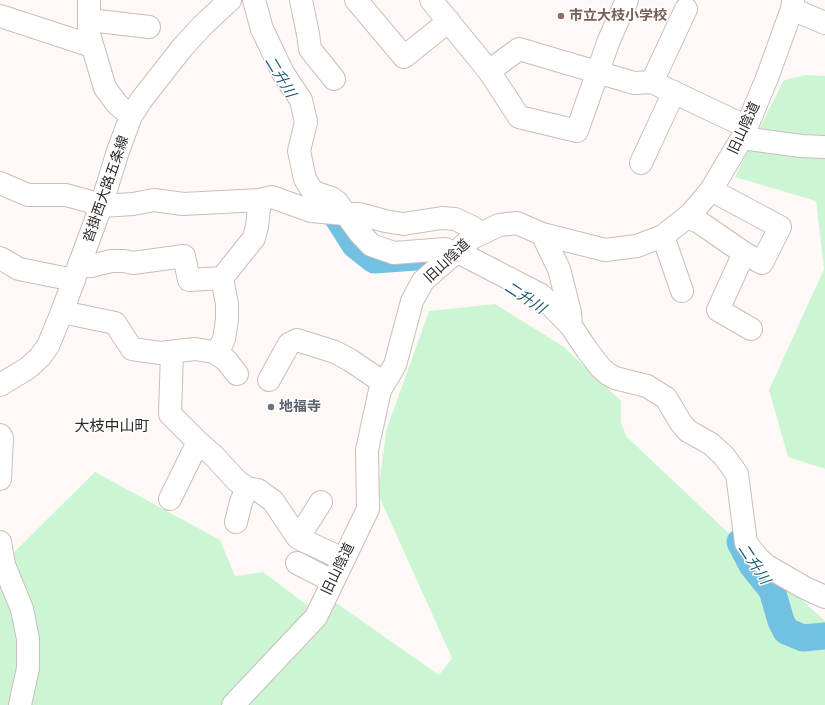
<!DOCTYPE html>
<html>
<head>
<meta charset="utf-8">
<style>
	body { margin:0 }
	canvas { display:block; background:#fef9f7 }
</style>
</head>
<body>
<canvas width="825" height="705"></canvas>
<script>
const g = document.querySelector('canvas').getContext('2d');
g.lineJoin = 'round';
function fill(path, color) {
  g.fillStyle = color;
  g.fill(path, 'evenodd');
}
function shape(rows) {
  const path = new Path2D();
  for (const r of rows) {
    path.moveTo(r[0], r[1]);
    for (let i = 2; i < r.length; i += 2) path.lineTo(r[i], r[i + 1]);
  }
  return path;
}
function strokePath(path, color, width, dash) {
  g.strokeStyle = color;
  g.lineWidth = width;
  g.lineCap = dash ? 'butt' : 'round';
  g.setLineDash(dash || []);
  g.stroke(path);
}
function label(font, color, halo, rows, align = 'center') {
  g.font = font + ' "Public Sans","Noto Sans JP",sans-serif';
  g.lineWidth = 3;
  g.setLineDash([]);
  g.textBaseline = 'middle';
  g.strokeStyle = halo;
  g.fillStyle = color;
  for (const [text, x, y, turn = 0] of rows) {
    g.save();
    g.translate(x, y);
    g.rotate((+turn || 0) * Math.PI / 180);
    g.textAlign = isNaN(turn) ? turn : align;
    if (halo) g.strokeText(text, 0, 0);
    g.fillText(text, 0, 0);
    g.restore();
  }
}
fill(shape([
	[805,75,825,76,825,469,788,457,769,390,824,269,816,201,735,177,784,80],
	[495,304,564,347,621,401,621,423,627,437,720,525,825,621,825,705,0,705,0,566,95,472,220,540,235,576,263,572,307,605,332,600,439,675,452,658,378,494,386,431,429,311]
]), '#ccf6d3');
strokePath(shape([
	[334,212,355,245,374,260,416,257],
	[740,542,752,565,772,590,781,621,786,631,803,638,825,636]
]), '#72c0e2', 27);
const minor = shape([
	[89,0,89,34,105,88,117,104,131,116],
	[254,0,262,29,283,73,301,100,306,122,299,151,305,179,313,192,331,198,337,202,359,232,371,245,394,253,445,249,452,256],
	[301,0,308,34,310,49,334,79],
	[356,0,404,57,449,21],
	[431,0,489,71,519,117,577,131,609,40,627,0],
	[792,9,825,23],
	[0,16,92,46],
	[90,20,149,27],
	[489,71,519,49,634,83,652,82,747,127],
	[652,82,686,9],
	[742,138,801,146,825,147],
	[641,163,674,92],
	[0,183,28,195,66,195,95,203,101,206,133,204,154,200,183,204,260,200,272,197,311,211,346,214,360,214,385,221,403,224,442,218,455,219,472,227,480,233],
	[687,217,699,222,744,253,762,263,780,227,711,190],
	[542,234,559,269,570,312,571,326,587,350,601,368,608,374,615,378,647,386,666,398,681,423,688,431,711,444,724,456,737,474,746,543,759,559,767,566,805,588,825,597],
	[663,236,682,291],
	[456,251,541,295,571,326],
	[744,253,718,310,751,329],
	[0,258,19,269,74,280],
	[79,265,91,266,111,261,124,261,133,263,184,256,189,280,222,278],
	[62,312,115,323,132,349,160,353,195,349,214,352,226,360,237,374],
	[172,352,170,414,198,442,214,456,237,481,247,488,258,490,273,501,298,538,343,559],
	[217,354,224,339,227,320,227,304,222,278,254,238,257,226,260,200],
	[269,380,289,344,297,340,335,352,350,360,384,383],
	[0,435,2,438,0,479],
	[170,499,198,442],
	[236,522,241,502,247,488],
	[298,538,321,502],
	[0,542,4,565,22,609,28,639,28,668,20,705],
	[297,563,332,581],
	[233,705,316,617,368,509,367,450,380,390,395,365,412,301,423,281,472,238,499,225,517,223,542,234,605,250,637,246,663,236,691,214,711,190,742,138,767,78,792,9,793,0]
]);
const major = shape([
	[0,385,28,368,40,357,48,346,62,312,101,206,118,151,131,116,142,99,182,48,202,26,230,0]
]);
strokePath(minor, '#c9beb9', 24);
strokePath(major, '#c9beb9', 24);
strokePath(minor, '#fff', 22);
strokePath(major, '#fff', 22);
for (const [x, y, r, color] of [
	[561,16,4,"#8d6e63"],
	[271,407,4,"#6b7280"]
]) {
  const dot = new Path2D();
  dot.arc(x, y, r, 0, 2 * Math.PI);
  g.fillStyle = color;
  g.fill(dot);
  strokePath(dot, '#fff', 1.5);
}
label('bold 14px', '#785e54', '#fff', [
	["市立大枝小学校",569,16]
], 'left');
label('14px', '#2e2927', '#fff', [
	["旧山陰道",744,128,-65],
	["沓掛西大路五条線",106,189,-71],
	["旧山陰道",447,261,-43],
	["旧山陰道",338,569,-64]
]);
label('bold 14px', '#5b616d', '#fff', [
	["地福寺",279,407]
], 'left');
label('italic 15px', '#1a5870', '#fff', [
	["二升川",280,77,59],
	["二升川",525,298,33],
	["二升川",754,564,57]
]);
label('15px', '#2e2927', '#fff', [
	["大枝中山町",112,426]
]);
</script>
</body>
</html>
